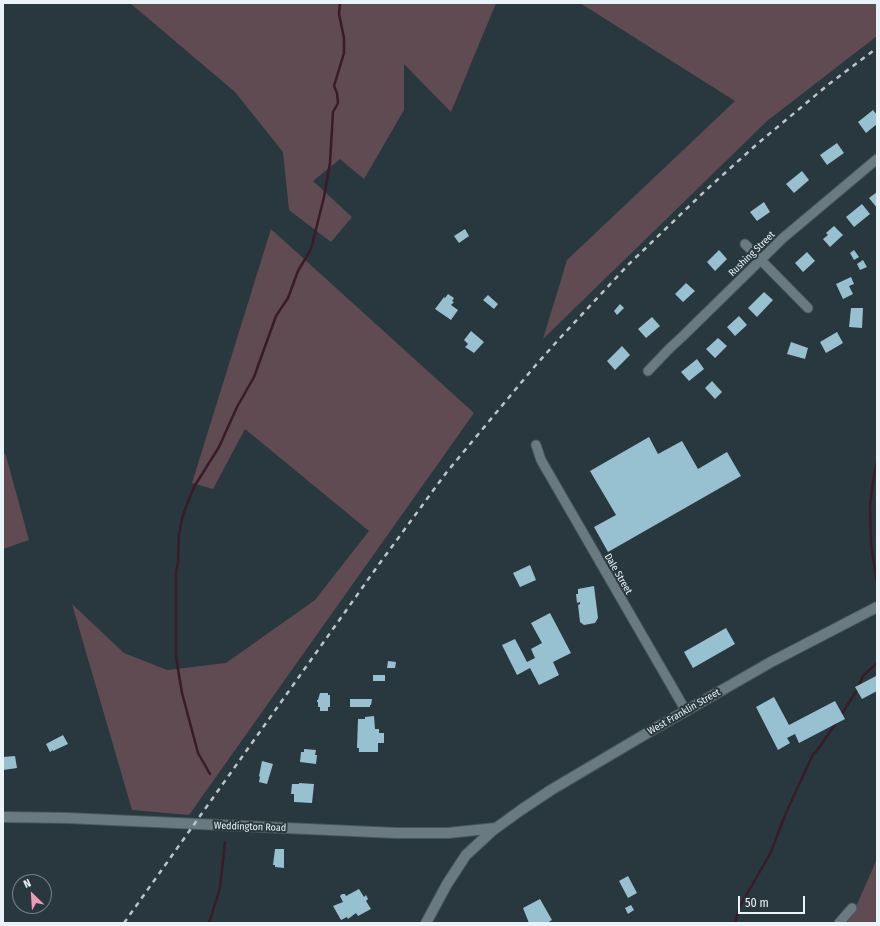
<!DOCTYPE html>
<html>
<head>
<meta charset="utf-8">
<style>
	body { margin:0 }
	#map { position:relative; width:880px; height:926px; overflow:hidden; background:#29383e; font-family:"Fira Sans Condensed",sans-serif }
	canvas { display:block }
	.frame { position:absolute; inset:0; border:4px solid #eaf3f7; pointer-events:none }
	.north { position:absolute; left:12px; top:874px; width:40px; height:40px; box-sizing:border-box; background:#29383e; border:1px solid #768388; border-radius:50%; rotate:335deg; font-size:11px; font-weight:700; line-height:16px; text-align:center; color:#eaf3f7 }
	.north::after { content:''; display:block; margin:auto; width:14px; height:18px; background:#ef9ab8; clip-path:polygon(50% 0,100% 100%,50% 72%,0 100%) }
	.scale { position:absolute; left:738px; top:896px; width:67px; height:18px; box-sizing:border-box; border:2px solid #eaf3f7; border-top:0; padding-left:5px; font-size:12px; line-height:14px; white-space:nowrap; color:#eaf3f7; -webkit-text-stroke:3px #29383e; paint-order:stroke }
</style>
</head>
<body>
<div id="map">
<canvas width="880" height="926"></canvas>
<div class="frame"></div>
<div class="north">N</div>
<div class="scale">50 m</div>
</div>
<script>
const g = document.querySelector('canvas').getContext('2d');
g.lineJoin = 'round';
function fill(path, color) {
  g.fillStyle = color;
  g.fill(path, 'evenodd');
}
function shape(rows) {
  const path = new Path2D();
  for (const r of rows) {
    path.moveTo(r[0], r[1]);
    for (let i = 2; i < r.length; i += 2) path.lineTo(r[i], r[i + 1]);
  }
  return path;
}
function strokePath(path, color, width, dash) {
  g.strokeStyle = color;
  g.lineWidth = width;
  g.lineCap = dash ? 'butt' : 'round';
  g.setLineDash(dash || []);
  g.stroke(path);
}
function label(font, color, halo, rows, align = 'center') {
  g.font = font + ' "Fira Sans Condensed",sans-serif';
  g.lineWidth = 4;
  g.setLineDash([]);
  g.textBaseline = 'middle';
  g.strokeStyle = halo;
  g.fillStyle = color;
  for (const [text, x, y, turn = 0] of rows) {
    g.save();
    g.translate(x, y);
    g.rotate((+turn || 0) * Math.PI / 180);
    g.textAlign = isNaN(turn) ? turn : align;
    if (halo) g.strokeText(text, 0, 0);
    g.fillText(text, 0, 0);
    g.restore();
  }
}
fill(shape([
	[130,3,496,3,451,112,404,64,404,110,364,179,340,159,313,181,352,217,331,242,289,210,283,152,235,92],
	[580,3,877,3,877,36,767,121,543,339,567,260,735,101],
	[271,229,474,413,189,815,132,810,72,604,124,653,167,670,226,663,315,600,369,531,245,429,213,489,192,483],
	[3,451,6,456,29,540,3,549],
	[877,859,877,923,847,923,858,902]
]), '#604b52');
strokePath(shape([
	[877,461,873,482,870,506,871,543,877,583],
	[841,715,857,690,863,676,877,663],
	[210,774,198,753,182,693,176,657,176,571,178,564,179,534,183,515,194,487,219,447,237,407,254,377,276,316,288,298,298,271,311,249,324,197,330,163,333,112,338,103,337,93,334,86,344,53,344,38,339,14,340,3],
	[209,923,220,888,225,842],
	[735,923,740,906,770,854,786,813,813,754,816,752,836,723]
]), '#3a1b27', 2.5);
fill(shape([
	[873,110,877,115,877,124,866,133,858,122],
	[837,143,844,153,827,165,820,155],
	[802,171,809,180,794,193,786,184],
	[877,192,877,208,869,198],
	[764,202,770,212,757,221,750,212],
	[862,204,870,214,854,227,846,217],
	[834,226,843,235,830,247,823,239,828,235,826,233],
	[465,229,469,236,459,243,454,236],
	[719,250,727,259,715,271,707,262],
	[854,250,859,257,854,260,850,253],
	[807,252,815,261,803,272,795,263],
	[863,260,867,267,860,270,857,264],
	[851,277,854,284,849,286,853,294,843,299,836,284],
	[686,283,695,291,683,302,675,294],
	[764,292,773,300,757,317,748,308],
	[448,294,454,298,452,301,454,302,451,305,458,310,451,320,435,309,444,297,445,298],
	[488,295,498,304,494,309,483,300],
	[620,304,624,308,617,315,614,311],
	[851,308,863,308,862,328,849,327],
	[739,316,747,325,735,336,727,327],
	[652,317,660,326,646,338,638,329],
	[471,331,484,342,474,353,465,347,468,344,464,340],
	[837,332,843,343,826,353,820,342],
	[718,338,727,346,715,358,706,349],
	[791,342,808,348,805,359,787,354],
	[622,346,630,355,615,370,607,361],
	[697,359,704,369,689,381,681,372],
	[712,381,722,392,715,399,705,388],
	[649,437,658,454,682,441,698,469,727,452,741,476,608,552,594,527,616,515,590,471],
	[530,565,536,580,520,587,513,573],
	[594,586,598,618,595,623,584,625,580,622,578,605,580,604,580,602,577,603,576,594,578,594,578,589],
	[550,613,571,653,553,662,559,675,539,685,530,668,517,675,502,645,515,639,527,662,535,658,531,649,542,643,531,623],
	[726,628,735,644,693,668,684,652],
	[388,661,396,662,395,668,387,668],
	[373,675,385,675,385,681,373,681],
	[876,676,877,679,877,691,862,699,855,687],
	[320,693,328,693,328,695,330,695,330,707,328,707,328,711,320,711,320,707,318,707,318,702,317,702,317,700,318,700],
	[774,697,789,725,835,701,845,719,799,743,795,734,787,738,790,743,778,750,756,707],
	[350,699,372,699,371,705,370,705,370,707,350,707],
	[374,716,375,729,379,729,379,733,384,733,384,743,378,743,378,752,359,752,359,748,357,748,358,719,365,719,365,717],
	[63,735,68,744,53,751,53,750,50,752,46,744],
	[304,749,316,750,315,755,317,755,316,764,300,762,301,752,304,752],
	[15,756,17,768,3,770,3,757],
	[262,761,273,764,267,784,259,782,260,777,259,776],
	[299,783,314,784,312,803,294,802,294,794,291,794,292,784,299,784],
	[275,849,284,849,284,868,275,867,275,865,273,865],
	[628,876,637,893,628,898,619,881],
	[359,889,364,897,366,895,368,899,366,901,371,909,358,916,356,913,348,919,347,917,341,920,333,906,343,902,340,896,342,894,345,894,346,896],
	[540,899,552,920,547,923,529,923,523,908],
	[631,905,634,910,628,914,625,908]
]), '#97c1d1');
const minor = shape([
	[745,244,808,308],
	[648,371,670,348,682,337,783,238,877,159],
	[536,445,541,460,686,711],
	[839,923,852,908]
]);
const secondary = shape([
	[3,817,67,818,396,833,448,833,496,828],
	[426,923,447,884,466,855,492,831,521,810,551,790,649,732,771,662,877,607]
]);
strokePath(minor, '#49575c', 11);
strokePath(secondary, '#49575c', 12);
strokePath(minor, '#697a80', 9);
strokePath(secondary, '#697a80', 10);
strokePath(shape([
	[124,923,377,567,446,473,535,366,560,338,628,265,705,191,756,145,829,84,877,48]
]), '#bbc5ca', 2.5, [5, 5]);
label('10px', '#eaf3f7', '#29383e', [
	["Rushing Street",752,254,-44],
	["Dale Street",618,574,60],
	["West Franklin Street",684,712,-30],
	["Weddington Road",250,827,2]
]);
</script>
</body>
</html>
